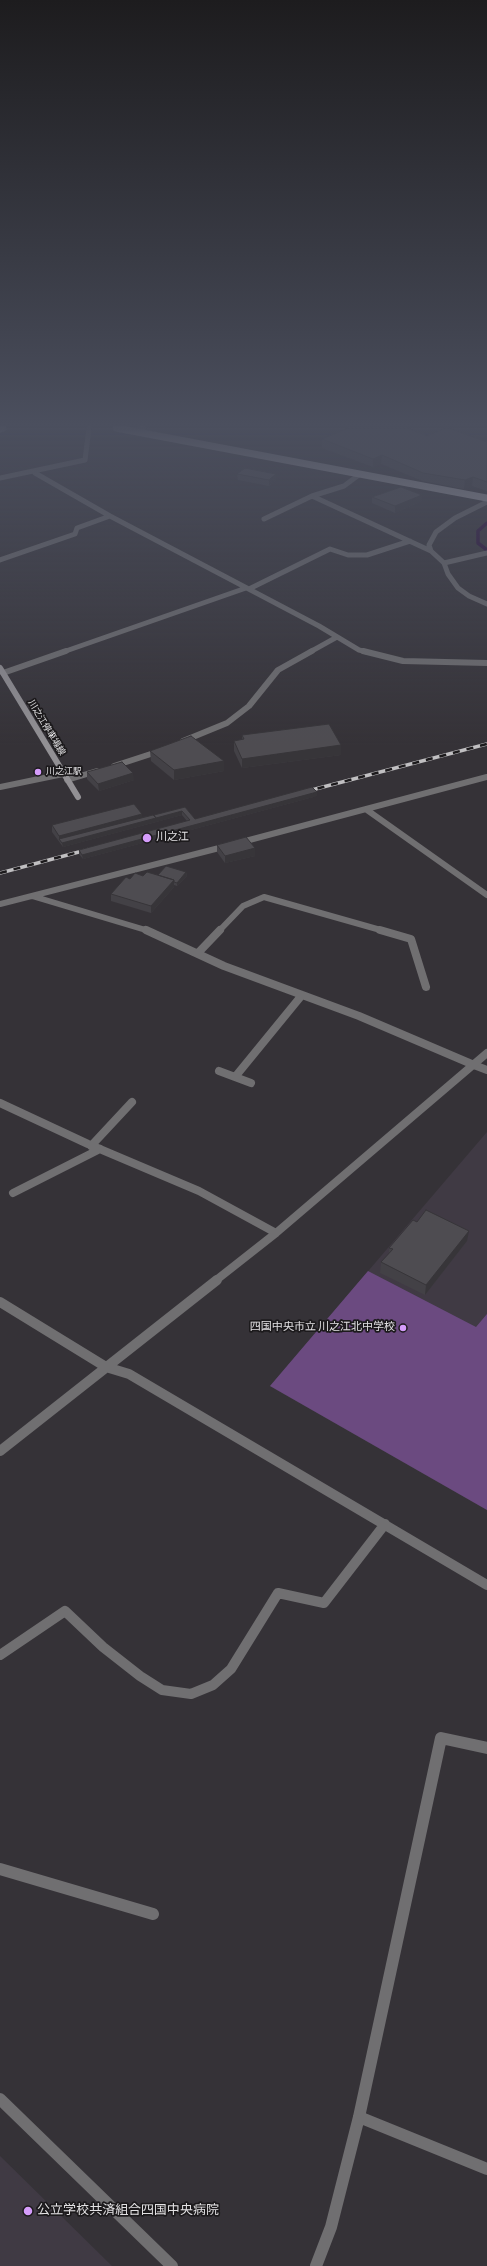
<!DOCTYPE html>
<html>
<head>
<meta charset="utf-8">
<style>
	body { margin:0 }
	canvas { display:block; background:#353237 }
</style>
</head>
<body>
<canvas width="487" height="2266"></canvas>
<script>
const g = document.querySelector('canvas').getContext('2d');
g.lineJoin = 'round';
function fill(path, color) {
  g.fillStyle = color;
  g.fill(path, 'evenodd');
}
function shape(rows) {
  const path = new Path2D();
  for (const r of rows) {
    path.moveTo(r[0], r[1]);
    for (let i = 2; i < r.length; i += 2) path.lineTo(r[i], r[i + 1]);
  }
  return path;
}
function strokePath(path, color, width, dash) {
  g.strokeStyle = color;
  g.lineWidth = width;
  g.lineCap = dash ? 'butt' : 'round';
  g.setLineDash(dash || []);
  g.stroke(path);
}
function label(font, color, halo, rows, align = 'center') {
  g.font = font + ' "Source Sans 3","Noto Sans JP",sans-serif';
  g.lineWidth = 3.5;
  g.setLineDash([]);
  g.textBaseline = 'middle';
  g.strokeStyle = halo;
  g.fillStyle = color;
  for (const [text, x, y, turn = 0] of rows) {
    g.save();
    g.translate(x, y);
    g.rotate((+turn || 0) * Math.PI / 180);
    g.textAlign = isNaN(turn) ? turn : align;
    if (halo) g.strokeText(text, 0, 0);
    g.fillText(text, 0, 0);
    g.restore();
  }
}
fill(shape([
	[487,1132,487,1510,270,1386],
	[0,2156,112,2266,0,2266]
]), '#403a44');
fill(shape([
	[368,1271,476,1327,487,1314,487,1510,270,1386]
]), '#6b4a80');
strokePath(shape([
	[487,523,478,531,478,543,487,550]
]), '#240236', 3.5);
strokePath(shape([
	[444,563,487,553]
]), '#706f71', 5);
strokePath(shape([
	[474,1065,487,1070]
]), '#706f71', 8);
strokePath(shape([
	[35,473,110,516,319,626,359,650,367,652],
	[0,478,85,460,89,428],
	[312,496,431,551],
	[487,502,455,518,436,532,429,545,431,551,444,563,448,574,458,588,469,596,487,604],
	[264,519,312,496,344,486,360,474],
	[0,560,75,534,77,528,110,516],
	[249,589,330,549,348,555,367,555,410,541],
	[63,652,246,588],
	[310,652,337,637]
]), '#706f71', 5);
strokePath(shape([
	[363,651,403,661,487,663],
	[3,673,66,651],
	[183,741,227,723,249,706,278,670,312,651],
	[114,766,160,751],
	[67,780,97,771],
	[367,810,487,895],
	[238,843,487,777],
	[32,896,149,931],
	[0,904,227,846],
	[219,931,243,906,264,897,384,931]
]), '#706f71', 6);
strokePath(shape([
	[146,930,224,966,359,1016,474,1065],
	[380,930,411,939,426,987],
	[198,953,220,930],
	[219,1071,251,1083],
	[235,1077,302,995],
	[0,1103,88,1144,199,1191,276,1233],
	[91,1146,132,1102],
	[13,1193,100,1149],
	[215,1281,276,1233,487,1053]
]), '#706f71', 8);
strokePath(shape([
	[0,1302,106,1367,129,1374,487,1585],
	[0,1451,217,1280],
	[0,1655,65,1611,103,1647,140,1676,162,1690,191,1694,213,1685,231,1669,278,1593,324,1603,385,1524]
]), '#706f71', 10);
strokePath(shape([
	[0,1869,153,1914],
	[359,2117,487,2169],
	[316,2266,331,2227,359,2117,441,1738,487,1748]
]), '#706f71', 12);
strokePath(shape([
	[132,430,144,428]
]), '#706f71', 5);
strokePath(shape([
	[0,787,63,774]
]), '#706f71', 6);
strokePath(shape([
	[0,2099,172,2266]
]), '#706f71', 12);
strokePath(shape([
	[0,668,78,797]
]), '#929094', 6);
strokePath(shape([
	[116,428,487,498],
	[0,429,3,428]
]), '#b8b6bb', 7);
const rail = shape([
	[304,792,487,744],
	[0,873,90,849]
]);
strokePath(rail, '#c0bfc1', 3.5);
strokePath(rail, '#1c1a1c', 2.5, [7]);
fill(shape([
	[427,436,487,442,487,491,472,486,464,489,423,481,381,464,373,467,322,448,322,439],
	[237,474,276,480,269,486,238,480],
	[372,497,422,501,395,513,372,503],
	[242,735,341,745,341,755,242,768,234,751,234,741,242,740],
	[150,751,224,771,174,780,151,761],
	[87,772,134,780,99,791,87,779],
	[317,796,83,859,79,854,79,850,187,821,182,815,156,822,156,821,156,822,63,847,52,832,52,825,142,814,142,817,154,816,185,807,195,819],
	[217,845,255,856,225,863,217,852],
	[186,872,187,876,177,886,174,885,174,887,151,913,111,901,111,894,130,879,143,876,158,875],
	[467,1241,425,1295,380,1273,381,1262,389,1254,389,1248]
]), '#434146');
fill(shape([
	[382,455,381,464,373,467,373,459],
	[276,474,276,480,269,486,269,480],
	[473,477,472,486,464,489,465,480],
	[422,495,422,501,395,513,395,506],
	[341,745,341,755,242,768,242,759],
	[224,761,224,771,174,780,174,770],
	[133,773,134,780,99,791,98,784],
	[317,792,317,796,83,859,82,855],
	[182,811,182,815,156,822,156,818],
	[142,814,143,821,59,839,59,836],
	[156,818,156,822,63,847,62,843],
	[255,848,255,856,225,863,225,856],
	[186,872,187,876,177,886,177,883],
	[174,880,174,887,151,913,151,906],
	[469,1231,467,1241,425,1295,426,1285]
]), '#373539');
const building = shape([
	[349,428,407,428,427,436,446,428,448,428,487,442,487,482,473,477,465,480,423,473,382,455,373,459,322,439,349,428],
	[245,468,276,474,269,480,237,474,245,468],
	[401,487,422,495,395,506,372,497,401,487],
	[329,724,341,745,242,759,234,741,244,739,242,735,329,724],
	[191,736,224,761,174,770,150,751,191,736],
	[122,762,133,773,98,784,87,772,122,762],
	[312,787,317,792,82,855,79,850,190,820,182,811,156,818,154,815,185,807,195,819,312,787],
	[134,804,142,814,59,836,52,825,134,804],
	[153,815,156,818,62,843,59,839,153,815],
	[246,837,255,848,225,856,217,845,246,837],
	[166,866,186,872,177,883,174,882,174,880,158,875,166,866],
	[147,872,174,880,151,906,111,894,126,877,130,879,135,873,143,876,147,872],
	[426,1210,469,1231,426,1285,381,1262,393,1249,389,1248,413,1220,417,1222,426,1210]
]);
fill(building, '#4e4c51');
strokePath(building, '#373539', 1);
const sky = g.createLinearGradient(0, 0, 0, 746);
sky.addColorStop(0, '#1d1c1e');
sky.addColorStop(0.57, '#4b4f5e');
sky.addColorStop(1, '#4b4f5e00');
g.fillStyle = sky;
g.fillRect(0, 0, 487, 746);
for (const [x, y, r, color] of [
	[38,772,4,"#d59cfb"],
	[147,838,5,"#d59cfb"],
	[403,1328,4,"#d59cfb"],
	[28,2211,5,"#d59cfb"]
]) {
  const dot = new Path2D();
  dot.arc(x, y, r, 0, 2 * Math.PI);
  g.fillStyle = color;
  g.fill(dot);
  strokePath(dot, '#1c1a1c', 1.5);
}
label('9px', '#e2e1e3', '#1c1a1c', [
	["川之江停車場線",46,728,59]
]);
label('9px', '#e2e1e3', '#1c1a1c', [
	["川之江駅",46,772]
], 'left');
label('11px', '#e2e1e3', '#1c1a1c', [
	["川之江",156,838],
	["四国中央市立 川之江北中学校",395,1328,"right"]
], 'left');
label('13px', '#e2e1e3', '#1c1a1c', [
	["公立学校共済組合四国中央病院",37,2211]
], 'left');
</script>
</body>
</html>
